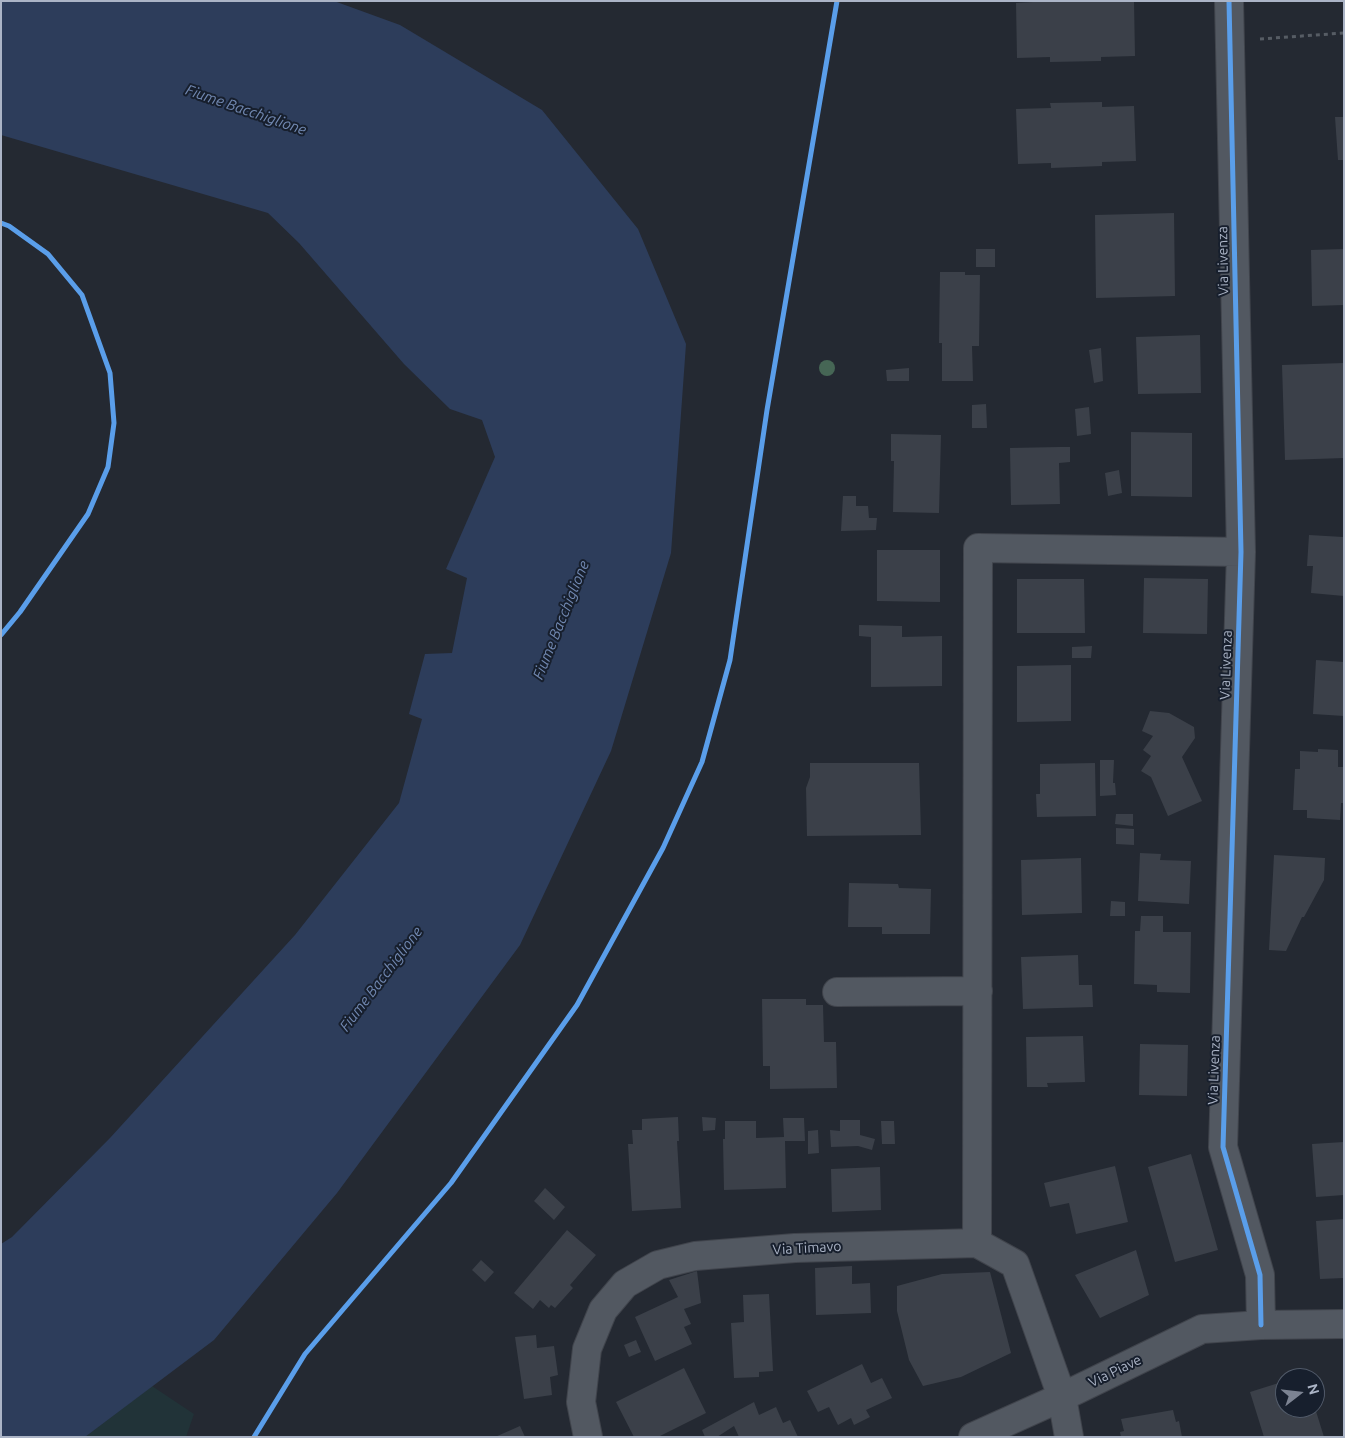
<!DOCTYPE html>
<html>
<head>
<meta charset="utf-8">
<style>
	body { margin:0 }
	#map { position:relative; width:1345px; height:1438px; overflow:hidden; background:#242932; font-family:Ubuntu,sans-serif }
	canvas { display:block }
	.frame { position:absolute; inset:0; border:2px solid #abb4c6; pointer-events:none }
	.north { position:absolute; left:1275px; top:1368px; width:50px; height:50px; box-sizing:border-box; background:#171f2d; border:1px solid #525b6a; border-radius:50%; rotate:74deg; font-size:14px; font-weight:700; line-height:20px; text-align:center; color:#abb4c6 }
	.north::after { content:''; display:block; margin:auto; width:18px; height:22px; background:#7c8392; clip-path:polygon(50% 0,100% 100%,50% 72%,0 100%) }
</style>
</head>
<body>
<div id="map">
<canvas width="1345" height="1438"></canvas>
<div class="frame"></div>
<div class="north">N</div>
</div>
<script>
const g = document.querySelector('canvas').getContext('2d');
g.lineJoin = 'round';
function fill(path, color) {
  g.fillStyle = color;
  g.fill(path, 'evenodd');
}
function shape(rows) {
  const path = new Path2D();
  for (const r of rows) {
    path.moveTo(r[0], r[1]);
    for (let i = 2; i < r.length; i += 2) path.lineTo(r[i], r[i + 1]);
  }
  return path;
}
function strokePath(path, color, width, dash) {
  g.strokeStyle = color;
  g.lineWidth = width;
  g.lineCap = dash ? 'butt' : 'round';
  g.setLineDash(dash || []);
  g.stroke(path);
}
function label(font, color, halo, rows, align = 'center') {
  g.font = font + ' Ubuntu,sans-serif';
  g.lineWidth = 4;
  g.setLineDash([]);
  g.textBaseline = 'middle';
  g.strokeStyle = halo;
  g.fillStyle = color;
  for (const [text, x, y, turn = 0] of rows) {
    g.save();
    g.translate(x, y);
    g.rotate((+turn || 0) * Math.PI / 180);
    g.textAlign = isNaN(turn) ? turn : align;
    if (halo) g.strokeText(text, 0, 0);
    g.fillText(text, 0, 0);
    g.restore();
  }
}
fill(shape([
	[152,1386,194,1414,186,1437,85,1437]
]), '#213338');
fill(shape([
	[1,1,334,1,400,25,542,110,638,229,686,344,671,553,611,751,520,945,337,1193,214,1340,85,1437,1,1437,1,1244,12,1237,110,1138,295,935,399,803,422,719,409,714,425,654,452,653,467,578,446,569,495,457,482,420,450,409,404,364,299,243,268,213,1,135]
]), '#2d3d5b');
fill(shape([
	[1050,1,1134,2,1135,56,1101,57,1101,61,1050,62,1050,57,1017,58,1016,3],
	[1102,102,1102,107,1134,106,1136,161,1102,162,1102,166,1051,168,1051,163,1018,164,1016,109,1051,108,1050,103],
	[1335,117,1344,117,1344,160,1338,160],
	[1174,213,1175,296,1096,298,1095,215],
	[976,249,995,249,995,267,976,267],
	[1344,249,1344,305,1312,306,1311,250],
	[940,272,965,272,965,275,980,275,979,346,972,346,973,381,942,381,942,343,939,343],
	[1200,335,1201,393,1138,394,1136,337],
	[1101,348,1103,381,1094,383,1089,350],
	[1344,363,1344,458,1285,460,1282,365],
	[909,368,909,381,887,381,886,370],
	[986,404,987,428,972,428,972,405],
	[1089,407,1091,434,1077,436,1075,409],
	[1131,432,1192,433,1192,497,1131,496],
	[891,434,941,435,939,513,893,512,894,461,891,461],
	[1060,447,1070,447,1070,462,1059,463,1060,504,1011,505,1010,448],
	[1119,470,1122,493,1108,496,1105,473],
	[843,496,856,496,856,506,868,506,869,518,877,518,876,530,841,531],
	[1309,535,1343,537,1344,596,1311,593,1313,566,1307,566],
	[877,550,940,550,940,602,877,601],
	[1144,578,1208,579,1207,634,1143,633],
	[1017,579,1084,579,1085,633,1017,633],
	[859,625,902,626,902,637,942,636,942,686,871,687,871,637,859,636],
	[1092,646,1091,658,1072,658,1072,647],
	[1316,660,1344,662,1344,716,1313,714],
	[1071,665,1071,721,1017,722,1017,666],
	[1150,711,1169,713,1194,727,1195,738,1182,757,1202,801,1168,816,1151,777,1141,771,1151,756,1143,750,1153,736,1142,731],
	[1318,749,1338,750,1338,767,1344,767,1344,803,1341,803,1340,820,1307,818,1307,810,1293,810,1295,769,1300,769,1300,751,1318,752],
	[1100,760,1114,760,1113,783,1115,783,1116,795,1100,796],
	[810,763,919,763,921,835,807,836,806,788,810,777],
	[1095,763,1096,816,1037,817,1036,794,1040,794,1040,764],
	[1116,814,1133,814,1133,826,1115,824],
	[1116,828,1134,829,1134,845,1116,844],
	[1140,853,1161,854,1160,860,1191,861,1189,904,1138,901],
	[1274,855,1325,858,1324,880,1304,917,1302,917,1286,951,1269,950],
	[1081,858,1082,913,1022,915,1021,860],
	[849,883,898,884,899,888,931,889,930,934,882,934,882,927,848,927],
	[1111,901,1125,902,1125,916,1110,916],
	[1141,916,1163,916,1163,932,1191,932,1190,993,1157,992,1157,985,1134,984,1135,931,1140,931],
	[1078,955,1079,985,1092,985,1093,1007,1023,1009,1021,957],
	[762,999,806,999,806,1005,823,1005,824,1042,836,1042,837,1088,770,1089,770,1066,763,1066],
	[1083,1036,1085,1082,1047,1083,1048,1087,1027,1087,1026,1037],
	[1140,1044,1188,1045,1187,1096,1139,1095],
	[678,1117,679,1141,677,1141,681,1208,632,1211,628,1144,633,1144,632,1130,642,1130,642,1119],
	[702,1117,716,1118,715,1130,703,1131],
	[783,1118,804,1118,805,1141,785,1141,786,1188,724,1190,723,1139,725,1139,725,1121,756,1121,756,1138,784,1137],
	[840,1120,860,1120,860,1135,875,1139,872,1150,858,1146,831,1147,830,1130,840,1131],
	[881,1121,894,1121,895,1144,882,1144],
	[818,1130,819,1153,808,1154,808,1131],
	[1344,1142,1344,1195,1316,1197,1312,1144],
	[1191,1154,1218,1250,1175,1262,1148,1167],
	[1115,1166,1128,1222,1076,1234,1069,1203,1050,1207,1044,1183],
	[880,1167,881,1210,832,1212,831,1169],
	[545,1188,565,1207,554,1220,534,1201],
	[1344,1219,1344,1278,1320,1279,1316,1221],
	[567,1230,596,1255,570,1285,573,1288,555,1308,551,1305,549,1308,540,1300,533,1309,514,1293],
	[1136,1250,1149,1295,1100,1318,1075,1275],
	[481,1260,494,1272,485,1282,472,1270],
	[852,1266,852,1284,870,1283,871,1313,816,1315,815,1268],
	[697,1271,701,1303,684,1309,691,1324,684,1327,692,1344,655,1361,635,1317,678,1297,669,1280],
	[990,1272,1011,1353,961,1377,923,1386,909,1360,897,1311,897,1286,942,1274],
	[769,1294,773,1371,759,1372,759,1377,734,1378,731,1323,744,1322,743,1295],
	[536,1335,537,1348,554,1346,558,1375,550,1377,552,1395,524,1399,515,1337],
	[636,1340,641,1352,629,1357,624,1345],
	[862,1364,871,1383,882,1378,892,1398,866,1410,870,1417,854,1425,851,1418,838,1425,829,1407,818,1412,807,1391],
	[684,1368,706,1413,658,1437,634,1437,616,1402],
	[1285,1381,1285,1408,1315,1408,1324,1437,1264,1437,1250,1392],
	[754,1402,759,1415,776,1407,783,1423,790,1420,798,1437,739,1437,734,1426,717,1437,705,1437,702,1430],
	[1173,1410,1176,1422,1179,1421,1182,1437,1121,1437,1120,1432,1124,1431,1121,1419],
	[520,1426,525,1437,495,1437]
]), '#3b4049');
const minor = shape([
	[1229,1,1241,552,1223,1147,1260,1275,1261,1325],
	[837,992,978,991],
	[977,1243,978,548,1241,552],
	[588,1437,581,1402,587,1349,603,1310,625,1284,658,1265,695,1256,795,1248,977,1243,1015,1264,1062,1397,1069,1437],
	[973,1437,1062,1397,1202,1329,1261,1325,1344,1324]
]);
strokePath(minor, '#40444c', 30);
strokePath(shape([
	[1260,39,1344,33]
]), '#565c64', 3, [4, 4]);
strokePath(minor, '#525861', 28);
strokePath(shape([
	[1229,1,1241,552,1223,1147,1260,1275,1261,1325],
	[1,223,9,226,48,254,82,295,110,373,114,423,108,467,88,514,20,612,1,635],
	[254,1437,305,1354,451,1183,577,1005,663,848,702,762,730,660,767,410,837,1]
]), '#5a9eea', 5);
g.fillStyle = '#466655';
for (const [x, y] of [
	[827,368]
]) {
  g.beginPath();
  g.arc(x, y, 8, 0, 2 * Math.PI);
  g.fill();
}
label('14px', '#abb4c6', '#171f2d', [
	["Via Livenza",1223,261,-91],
	["Via Livenza",1226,665,-88],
	["Via Livenza",1214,1070,-88],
	["Via Timavo",807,1248,-3],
	["Via Piave",1115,1371,-26]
]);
label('italic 15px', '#7188b1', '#171f2d', [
	["Fiume Bacchiglione",246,110,19],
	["Fiume Bacchiglione",561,620,-68],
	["Fiume Bacchiglione",381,979,-53]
]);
</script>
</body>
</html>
